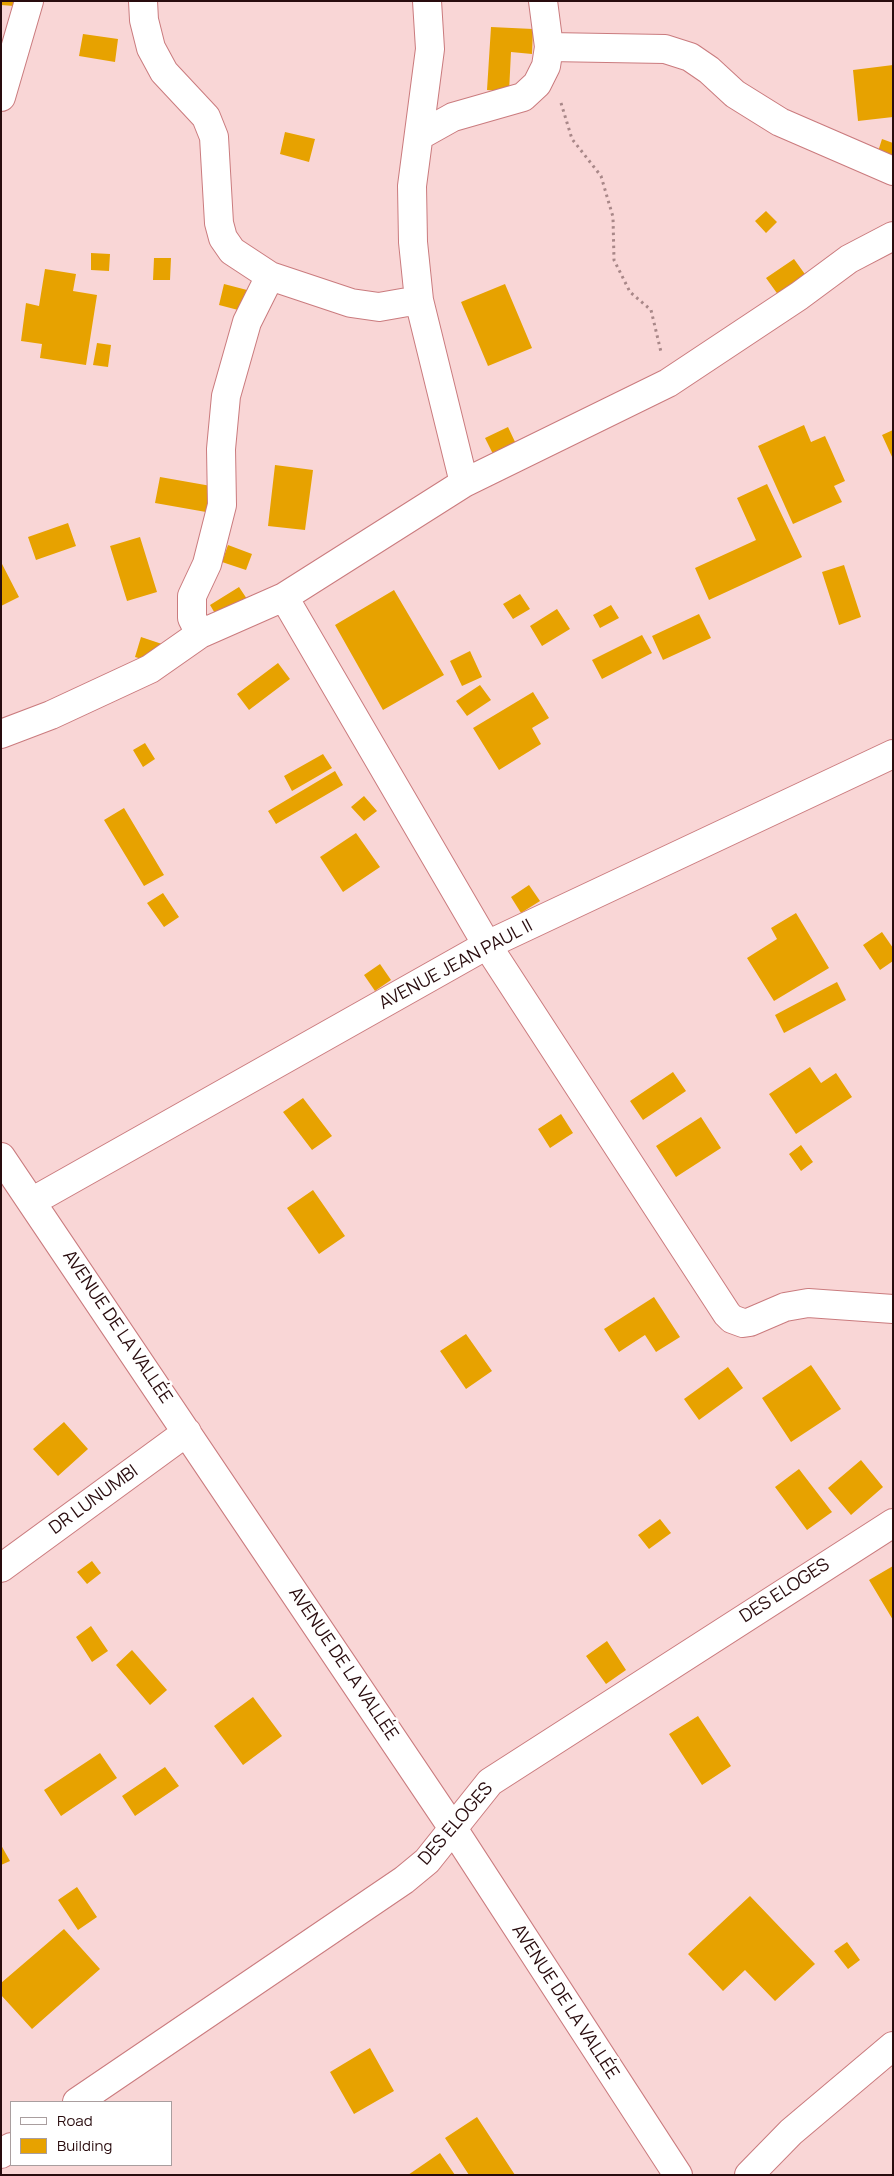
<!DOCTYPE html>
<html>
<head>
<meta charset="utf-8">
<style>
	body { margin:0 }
	#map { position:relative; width:894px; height:2176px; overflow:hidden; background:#f9d6d6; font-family:Manrope,sans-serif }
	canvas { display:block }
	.frame { position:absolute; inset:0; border:2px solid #290c0e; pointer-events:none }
	.legend { position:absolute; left:10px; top:2101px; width:162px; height:65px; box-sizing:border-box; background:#fff; border:1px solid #a99e9f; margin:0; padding:6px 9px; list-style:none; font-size:15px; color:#290c0e }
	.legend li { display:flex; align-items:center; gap:10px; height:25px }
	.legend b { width:25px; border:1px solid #a99e9f }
</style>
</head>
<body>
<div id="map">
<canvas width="894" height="2176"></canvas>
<div class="frame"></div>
<ul class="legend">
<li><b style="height:6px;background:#fff"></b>Road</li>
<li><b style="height:14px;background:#e7a200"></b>Building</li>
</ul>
</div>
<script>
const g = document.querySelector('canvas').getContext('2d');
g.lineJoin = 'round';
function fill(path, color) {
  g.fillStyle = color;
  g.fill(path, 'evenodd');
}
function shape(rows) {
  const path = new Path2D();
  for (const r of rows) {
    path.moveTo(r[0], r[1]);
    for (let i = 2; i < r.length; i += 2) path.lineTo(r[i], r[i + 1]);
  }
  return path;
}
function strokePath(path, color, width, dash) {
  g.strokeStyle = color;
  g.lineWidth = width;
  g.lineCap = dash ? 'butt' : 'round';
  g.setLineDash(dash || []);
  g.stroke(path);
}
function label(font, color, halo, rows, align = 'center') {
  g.font = font + ' Manrope,sans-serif';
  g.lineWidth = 5;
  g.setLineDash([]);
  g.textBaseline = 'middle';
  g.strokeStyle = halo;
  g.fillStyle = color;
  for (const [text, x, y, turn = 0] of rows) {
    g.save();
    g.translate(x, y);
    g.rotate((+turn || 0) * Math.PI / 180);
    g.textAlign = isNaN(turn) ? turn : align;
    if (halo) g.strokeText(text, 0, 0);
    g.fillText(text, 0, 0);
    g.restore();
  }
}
fill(shape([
	[1,1,15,1,14,6,1,5],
	[491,27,533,29,532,54,511,52,509,92,487,90],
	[83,34,118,39,115,62,79,56],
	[893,65,893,117,858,121,853,70],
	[285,132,315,139,309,162,280,154],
	[882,139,893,143,893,167,875,161],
	[766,211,777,222,766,233,755,221],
	[91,253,110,254,109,271,91,270],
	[154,258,171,258,170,280,153,280],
	[794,259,807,277,779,296,766,278],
	[45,269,76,274,73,291,97,295,86,365,40,358,42,344,21,341,26,303,39,306],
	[224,284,247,290,242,311,219,305],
	[505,284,532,348,488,366,461,302],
	[97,343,111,345,108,367,93,365],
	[804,425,811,442,825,436,845,481,834,486,842,502,793,524,758,446],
	[508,427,516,444,493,454,485,438],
	[893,430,893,459,882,435],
	[275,465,313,470,305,530,268,526],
	[160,477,211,486,206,512,155,503],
	[767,484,802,557,709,600,695,568,756,540,737,498],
	[68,523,76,546,36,560,28,537],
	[140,537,157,592,127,601,110,546],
	[228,545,252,554,246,570,222,562],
	[1,562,19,597,1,606],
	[844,565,861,617,839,625,822,572],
	[239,587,249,602,219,620,210,605],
	[394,590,444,675,383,710,335,625],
	[520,594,530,609,513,619,503,604],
	[611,605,619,618,600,628,593,615],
	[557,609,570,629,542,646,530,626],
	[699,614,711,638,663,660,652,636],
	[642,635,652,653,602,679,592,660],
	[141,637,162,644,156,663,135,657],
	[470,651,482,677,462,686,450,661],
	[278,663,290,679,249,710,237,694],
	[480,685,491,700,467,716,456,701],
	[533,692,549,718,532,728,541,744,499,770,473,728],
	[145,743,155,759,143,767,133,750],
	[323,754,332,768,292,791,284,776],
	[335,771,343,785,276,824,268,811],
	[364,796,377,811,364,821,351,807],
	[124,808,164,875,144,886,104,820],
	[356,833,380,867,343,892,320,857],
	[529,885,540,901,521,913,511,897],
	[163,893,179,917,164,927,147,903],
	[796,913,829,968,774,1001,747,958,777,939,771,928],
	[882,932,893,948,893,961,880,970,863,945],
	[380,964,391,980,375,991,364,975],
	[837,982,846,1000,784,1033,775,1015],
	[810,1067,821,1083,836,1073,852,1097,796,1134,769,1094],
	[673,1072,686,1091,643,1120,630,1101],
	[303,1098,332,1136,312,1150,283,1112],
	[561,1114,573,1133,550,1148,538,1129],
	[701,1117,721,1148,676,1177,656,1146],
	[801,1145,813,1162,801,1171,789,1154],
	[313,1190,345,1236,319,1254,287,1208],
	[654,1297,680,1337,656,1352,645,1335,619,1352,604,1329],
	[466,1334,492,1371,466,1389,440,1351],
	[811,1365,841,1409,791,1442,762,1398],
	[728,1367,743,1388,699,1420,684,1399],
	[64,1422,88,1449,58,1476,33,1449],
	[861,1460,883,1487,851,1515,828,1488],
	[799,1469,832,1512,807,1530,775,1487],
	[660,1519,671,1533,649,1549,638,1535],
	[92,1561,101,1573,87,1584,77,1572],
	[893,1566,893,1620,869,1580],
	[91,1626,108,1651,92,1662,76,1637],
	[607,1641,626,1670,606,1684,586,1656],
	[132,1650,167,1690,150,1705,116,1665],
	[253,1697,282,1736,243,1765,214,1726],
	[698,1716,731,1766,702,1785,669,1734],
	[100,1753,117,1778,61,1816,44,1790],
	[165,1767,179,1786,135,1816,122,1796],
	[1,1845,10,1861,1,1865],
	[77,1887,97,1917,78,1930,58,1900],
	[750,1896,815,1964,775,2001,745,1970,723,1991,688,1954],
	[64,1929,100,1969,32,2029,1,1995,1,1983],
	[847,1942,860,1960,848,1969,834,1951],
	[370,2048,394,2091,354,2114,330,2072],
	[477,2117,515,2175,469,2175,445,2138],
	[440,2153,455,2175,408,2175]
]), '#e7a200');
const street = shape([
	[143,1,144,20,151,48,164,72,206,117,214,137,219,223,223,238,232,251,270,276,351,303,379,307,419,300],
	[427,1,430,49,412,186,413,242,419,300,464,483],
	[549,47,665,49,690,57,709,70,735,94,780,122,893,171],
	[1,97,29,1],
	[419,136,453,117,523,97,537,84,546,66,549,47,543,1],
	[284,597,487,945,727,1314,732,1319,743,1323,750,1322,785,1307,808,1303,893,1309],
	[200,634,192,618,192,596,207,564,222,505,221,449,226,396,247,322,270,276],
	[1,734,51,715,150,669,200,634,284,597,464,483,668,383,799,296,849,259,893,236],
	[1,1157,454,1830,678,2175],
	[33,1201,487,945,893,754],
	[1,1568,187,1432],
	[77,2102,404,1880,427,1861,490,1782,893,1523],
	[1,2154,11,2147],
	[749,2175,791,2132,893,2046]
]);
strokePath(street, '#ca7b7e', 30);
strokePath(shape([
	[561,103,572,139,601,176,613,217,614,260,630,292,651,310,661,352]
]), '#a88788', 3, [2.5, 4]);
strokePath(street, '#fff', 28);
label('18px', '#290c0e', '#fff', [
	["AVENUE JEAN PAUL II",456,965,-28],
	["AVENUE DE LA VALLÉE",117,1327,56],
	["DR LUNUMBI",94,1500,-36],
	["DES ELOGES",785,1591,-33],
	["AVENUE DE LA VALLÉE",343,1664,56],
	["DES ELOGES",456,1824,-49],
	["AVENUE DE LA VALLÉE",565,2002,57]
]);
</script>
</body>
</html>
